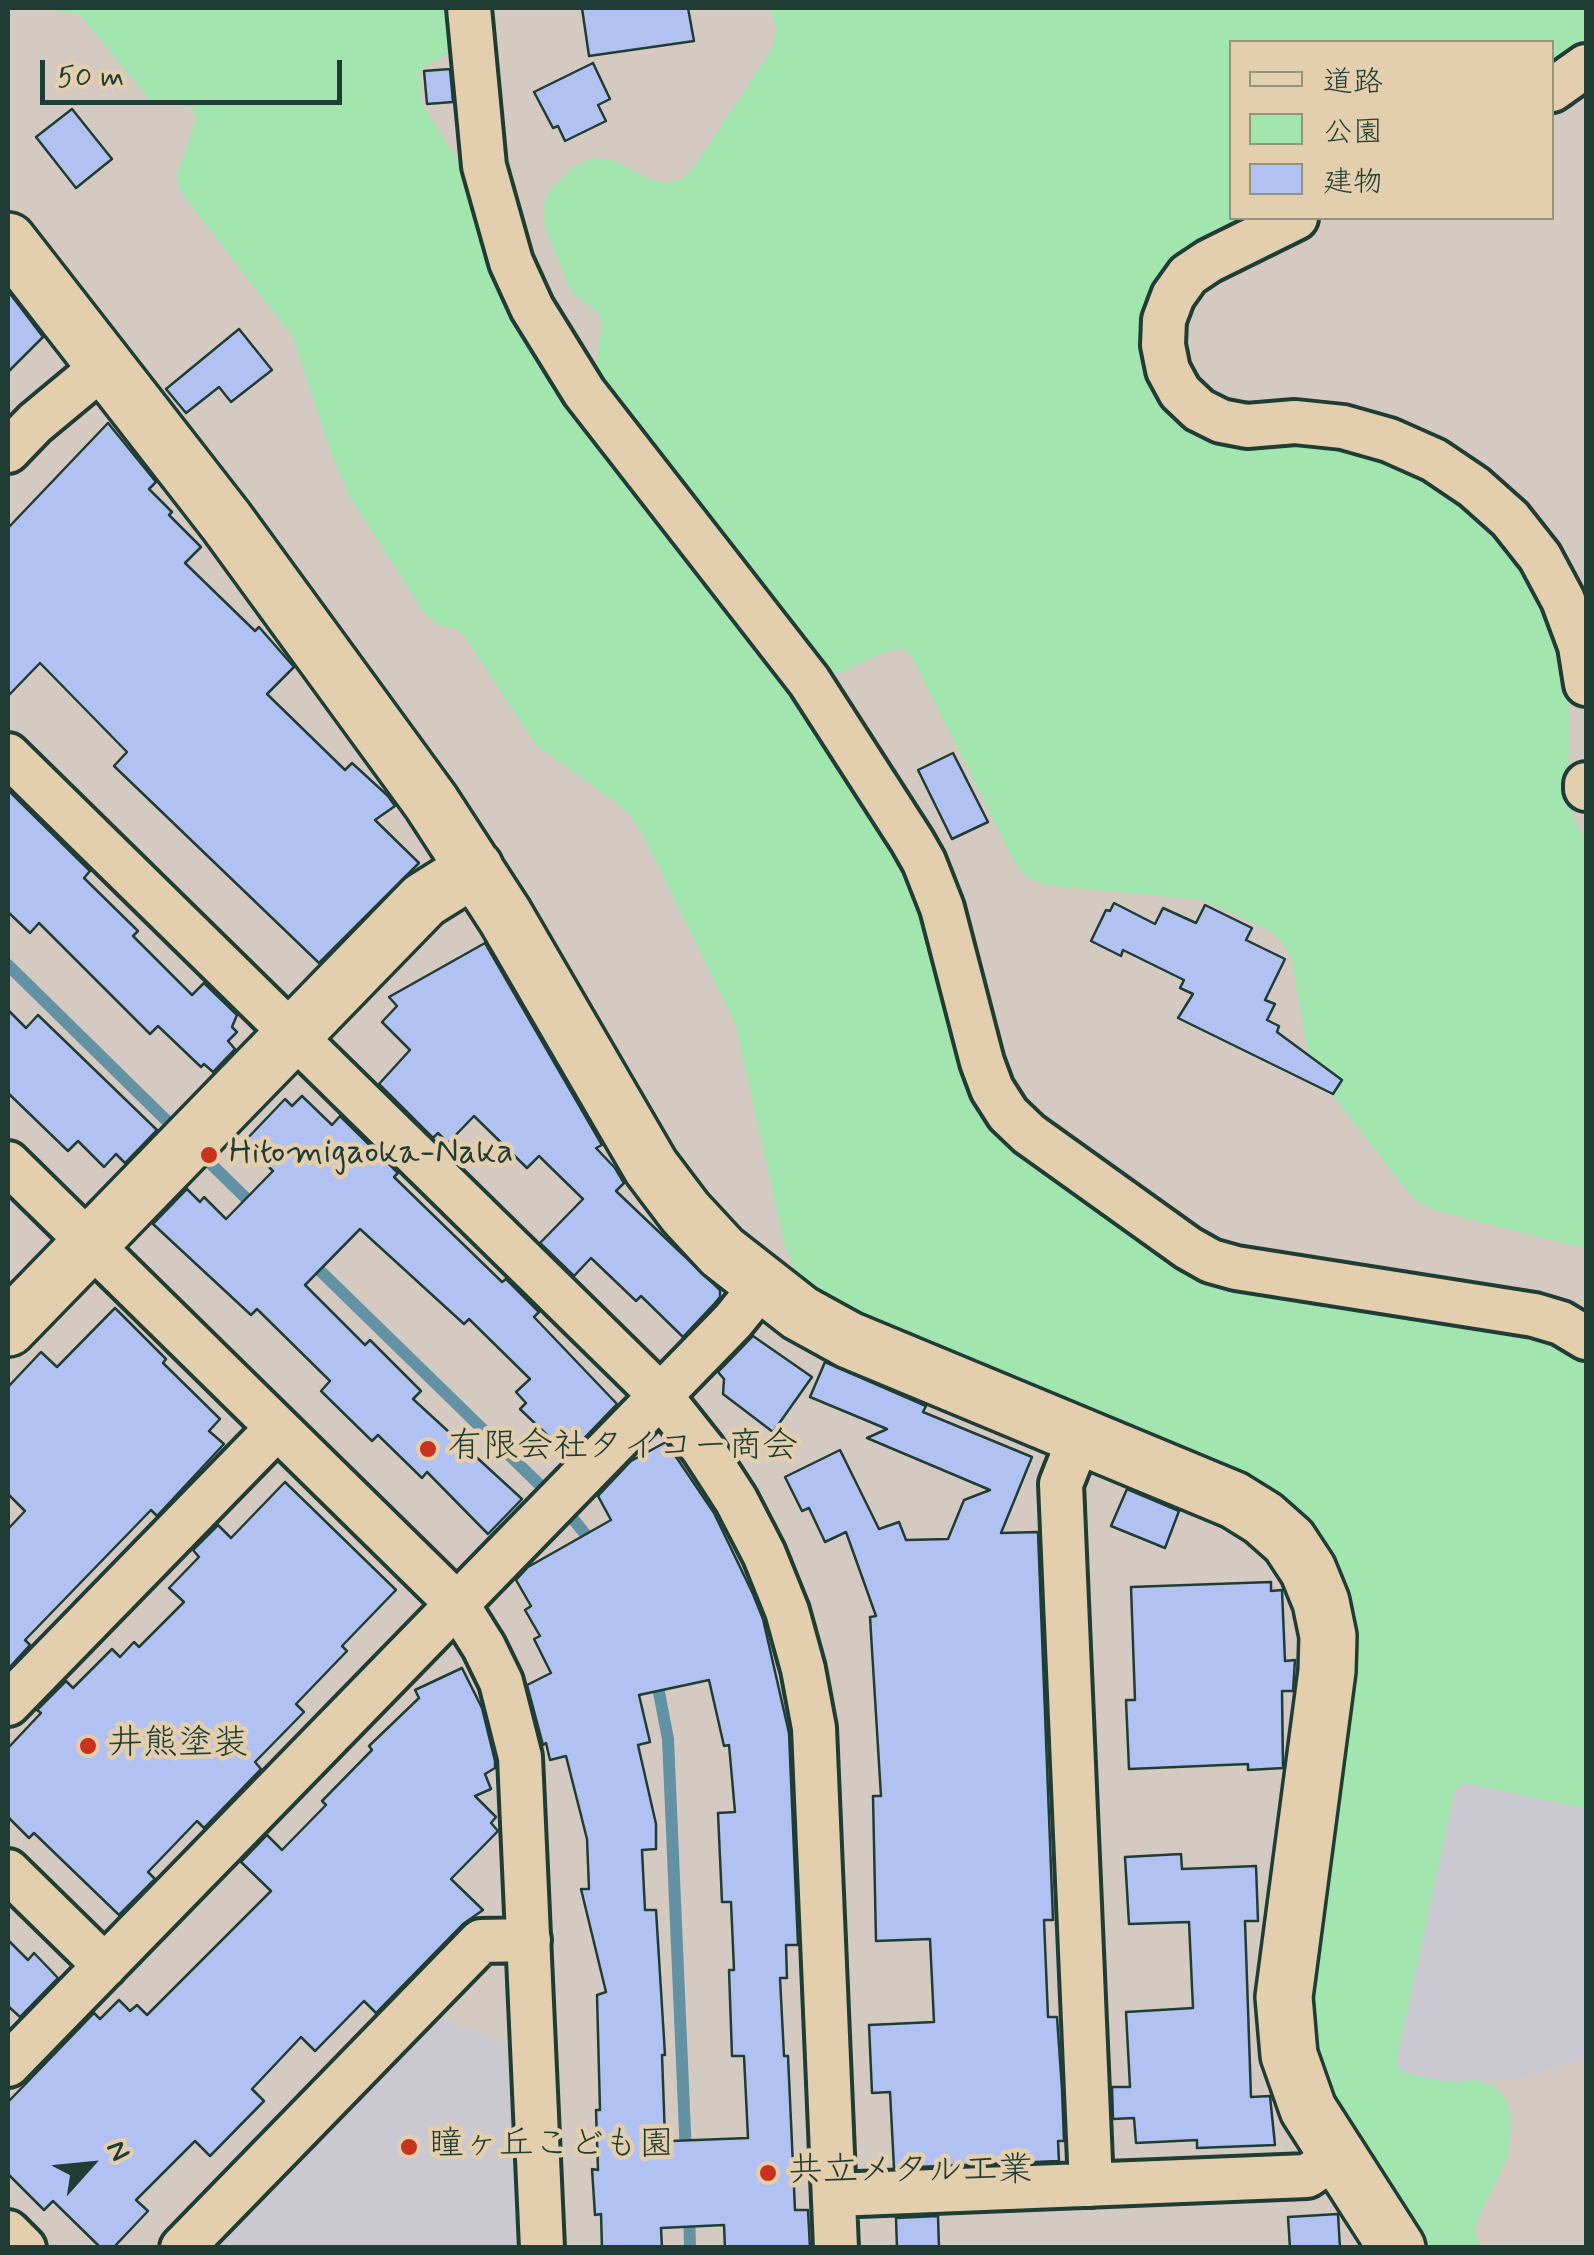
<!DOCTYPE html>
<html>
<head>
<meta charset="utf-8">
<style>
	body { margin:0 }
	#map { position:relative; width:1594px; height:2255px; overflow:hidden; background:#d4cac2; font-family:Mynerve,"Klee One",sans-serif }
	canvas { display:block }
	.frame { position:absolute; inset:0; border:10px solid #1f3d34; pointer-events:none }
	.legend { position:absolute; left:1229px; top:40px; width:325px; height:180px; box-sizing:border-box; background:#e3cead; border:2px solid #95947d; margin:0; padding:12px 18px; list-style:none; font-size:30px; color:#1f3d34 }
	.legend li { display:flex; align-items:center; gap:20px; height:50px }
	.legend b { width:50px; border:2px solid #95947d }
	.north { position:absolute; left:40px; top:2115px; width:100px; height:100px; -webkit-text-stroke:8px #e3cead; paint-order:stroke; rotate:63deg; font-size:28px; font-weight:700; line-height:40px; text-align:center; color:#1f3d34 }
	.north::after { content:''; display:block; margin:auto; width:35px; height:45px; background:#1f3d34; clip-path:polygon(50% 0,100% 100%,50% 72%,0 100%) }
	.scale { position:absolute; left:40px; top:60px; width:302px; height:45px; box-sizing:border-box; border:5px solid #1f3d34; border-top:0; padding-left:12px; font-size:30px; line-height:35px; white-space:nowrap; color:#1f3d34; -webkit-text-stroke:8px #e3cead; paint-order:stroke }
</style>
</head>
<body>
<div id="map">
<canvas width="1594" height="2255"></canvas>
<div class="frame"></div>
<ul class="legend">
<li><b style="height:12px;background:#e3cead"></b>道路</li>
<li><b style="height:28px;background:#a3e5ae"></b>公園</li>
<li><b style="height:28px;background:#b1c2f2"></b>建物</li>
</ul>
<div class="north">N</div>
<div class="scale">50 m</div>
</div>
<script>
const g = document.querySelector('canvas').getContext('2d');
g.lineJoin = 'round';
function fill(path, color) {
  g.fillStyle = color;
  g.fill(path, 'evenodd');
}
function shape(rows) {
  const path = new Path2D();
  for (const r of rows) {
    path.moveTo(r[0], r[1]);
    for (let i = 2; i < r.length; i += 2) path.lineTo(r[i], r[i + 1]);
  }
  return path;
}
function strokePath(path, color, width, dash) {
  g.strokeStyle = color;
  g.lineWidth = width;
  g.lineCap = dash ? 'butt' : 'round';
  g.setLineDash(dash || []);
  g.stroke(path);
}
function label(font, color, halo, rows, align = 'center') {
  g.font = font + ' Mynerve,"Klee One",sans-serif';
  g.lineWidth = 9;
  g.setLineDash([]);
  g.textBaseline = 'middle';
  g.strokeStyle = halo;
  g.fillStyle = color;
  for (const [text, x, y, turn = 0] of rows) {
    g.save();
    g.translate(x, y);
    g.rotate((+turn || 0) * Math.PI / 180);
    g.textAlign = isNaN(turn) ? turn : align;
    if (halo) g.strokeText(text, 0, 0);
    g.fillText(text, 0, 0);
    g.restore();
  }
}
fill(shape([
	[1465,1783,1586,1809,1586,2058,1520,2079,1445,2082,1402,2072,1396,2063,1455,1789],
	[430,2015,512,2046,521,2247,204,2248]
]), '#cac8d0');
fill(shape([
	[37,8,454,8,455,50,420,70,422,104,910,869,967,1067,1180,1261,1530,1330,1586,1359,1586,1809,1465,1783,1455,1789,1396,2063,1402,2072,1445,2082,1477,2080,1493,2086,1503,2095,1510,2110,1511,2129,1507,2159,1478,2219,1475,2230,1480,2247,1430,2247,1332,2097,1315,2049,1312,1999,1354,1673,1355,1634,1347,1594,1332,1557,1309,1524,1280,1496,1246,1476,861,1316,816,1291,796,1272,785,1246,735,1023,642,834,629,814,612,800,536,745,465,637,457,629,439,625,426,616,350,497,332,456,293,337,182,194,177,182,178,171,196,120,193,107,151,101,79,14],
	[768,8,1586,8,1586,44,1552,68,1552,42,1232,42,1232,218,1251,218,1240,223,1151,376,1294,440,1340,445,1425,476,1496,531,1525,568,1547,608,1562,650,1570,695,1568,789,1573,817,1586,842,1586,1249,1433,1210,1411,1196,1319,1078,1309,1060,1291,956,1281,941,1268,930,1202,900,1044,885,1026,877,1014,861,912,657,903,649,891,650,836,674,820,666,595,374,602,321,595,310,573,294,568,285,545,227,543,205,551,189,573,167,592,158,612,160,650,179,665,183,680,180,693,168,772,49,777,27]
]), '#a3e5ae');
strokePath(shape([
	[8,965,171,1125],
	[207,1160,257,1209],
	[307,1258,542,1487],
	[569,1514,595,1546],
	[656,1677,668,1739,686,2155],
	[689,2210,690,2248]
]), '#6492a5', 12);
const building = shape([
	[582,8,688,8,694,41,589,56,582,8],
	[593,63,610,99,598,105,606,121,565,141,558,126,553,128,534,92,593,63],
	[450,69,453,102,427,104,424,71,450,69],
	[72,109,112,159,76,188,36,137,72,109],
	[8,291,43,337,8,372,8,291],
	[239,329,272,370,231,402,219,387,186,413,166,389,239,329],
	[108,423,156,482,149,489,172,512,169,515,201,547,185,563,255,631,259,627,294,667,267,694,345,770,352,763,388,796,395,806,375,820,419,863,319,963,114,766,127,752,40,663,8,696,8,528,108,423],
	[953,753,988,822,952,839,918,770,953,753],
	[8,790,90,871,84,878,138,931,133,936,192,995,204,983,237,1015,232,1027,237,1032,228,1041,235,1049,213,1072,204,1064,201,1067,158,1026,150,1034,39,923,30,933,8,912,8,790],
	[1114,903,1155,924,1163,908,1196,923,1205,905,1252,928,1246,940,1285,959,1265,1000,1275,1004,1267,1020,1279,1026,1277,1032,1342,1080,1333,1094,1178,1018,1193,994,1180,988,1184,980,1123,950,1121,956,1091,941,1106,910,1110,911,1114,903],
	[485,943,602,1145,596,1148,615,1168,624,1183,616,1191,720,1290,720,1297,714,1304,683,1337,641,1296,636,1301,591,1258,574,1276,540,1243,583,1199,539,1156,527,1168,474,1116,448,1143,438,1133,433,1138,379,1084,410,1050,382,1022,397,1006,389,997,485,943],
	[8,1010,26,1028,38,1015,157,1130,125,1163,116,1154,104,1167,78,1141,68,1151,8,1093,8,1010],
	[302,1096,332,1125,340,1116,398,1173,394,1177,502,1282,506,1279,539,1312,534,1317,617,1404,568,1455,520,1409,526,1403,516,1392,530,1379,469,1319,464,1324,360,1229,305,1285,365,1345,370,1340,421,1391,413,1399,522,1499,488,1534,427,1472,422,1478,378,1435,372,1441,321,1391,330,1381,257,1309,251,1315,153,1224,187,1189,200,1202,204,1197,226,1219,273,1171,244,1142,285,1099,292,1106,302,1096],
	[115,1308,166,1359,163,1363,220,1419,209,1431,224,1444,157,1516,151,1510,25,1640,30,1645,8,1669,8,1529,25,1511,8,1494,8,1387,41,1352,57,1367,115,1308],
	[753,1336,812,1377,773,1432,723,1394,724,1379,718,1372,753,1336],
	[825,1362,926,1406,923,1412,1032,1457,1001,1533,1038,1532,1053,1920,1044,1920,1048,2017,1057,2017,1062,2089,1064,2141,1058,2141,1059,2161,894,2168,890,2092,872,2093,869,2025,934,2022,930,1939,876,1941,873,1796,881,1796,870,1617,876,1616,846,1532,825,1542,809,1508,802,1511,785,1477,840,1450,879,1529,899,1522,906,1540,948,1539,964,1500,990,1490,867,1438,887,1429,810,1397,825,1362],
	[666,1442,714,1513,753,1594,763,1619,789,1733,798,1945,786,1945,787,1978,780,1978,784,2056,788,2056,795,2210,808,2210,810,2248,725,2248,724,2225,661,2228,662,2248,602,2248,601,2214,595,2215,592,2169,598,2170,596,2110,600,2110,597,1995,606,1992,581,1889,589,1889,587,1839,566,1756,550,1760,546,1743,543,1745,527,1685,551,1673,534,1639,540,1636,525,1610,531,1606,516,1580,528,1567,611,1520,598,1496,631,1461,666,1442],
	[709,1680,724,1746,729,1745,735,1812,718,1813,722,1902,731,1902,734,1970,729,1970,732,2056,744,2056,748,2138,671,2141,671,2138,665,2138,662,2055,665,2055,656,1910,645,1910,642,1850,656,1849,656,1824,638,1745,650,1742,639,1695,709,1680],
	[285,1482,396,1590,342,1646,347,1651,296,1704,304,1712,255,1762,261,1769,204,1828,197,1821,148,1872,155,1879,119,1915,34,1833,29,1838,8,1817,8,1748,41,1713,37,1710,66,1681,73,1688,112,1649,120,1657,134,1642,139,1647,184,1602,169,1588,199,1557,193,1550,218,1525,231,1538,285,1482],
	[1127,1489,1179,1511,1165,1548,1111,1526,1127,1489],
	[1271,1582,1271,1591,1282,1590,1285,1661,1295,1660,1293,1691,1282,1691,1283,1768,1248,1770,1248,1764,1129,1769,1126,1700,1135,1700,1131,1587,1271,1582],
	[462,1668,482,1708,495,1761,495,1768,485,1774,491,1789,475,1796,496,1817,491,1823,498,1831,451,1879,483,1910,463,1924,376,2013,364,2001,315,2051,301,2037,252,2089,264,2101,210,2156,195,2141,136,2200,148,2211,113,2248,101,2248,53,2201,44,2210,8,2174,8,2102,94,2013,100,2019,119,2000,130,2011,137,2005,147,2015,271,1891,241,1862,267,1835,282,1850,326,1805,322,1801,372,1750,369,1746,419,1698,415,1690,462,1668],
	[1181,1854,1182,1869,1256,1866,1258,1921,1245,1921,1251,2097,1270,2096,1275,2145,1197,2148,1197,2140,1136,2143,1134,2118,1113,2119,1112,2087,1130,2087,1126,2012,1193,2008,1189,1922,1129,1924,1125,1857,1181,1854],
	[8,1940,28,1960,34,1953,58,1978,20,2017,8,2006,8,1940],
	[1338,2214,1340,2248,1290,2248,1288,2217,1338,2214],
	[938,2216,939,2248,897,2248,896,2218,938,2216]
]);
fill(building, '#b1c2f2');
strokePath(building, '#1f3d34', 2.5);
const street = shape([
	[469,8,484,166,511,262,532,308,584,392,809,681,912,841,924,862,942,908,982,1062,992,1089,1008,1114,1029,1134,1188,1248,1211,1261,1236,1268,1534,1315,1561,1323,1586,1338],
	[1552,90,1586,66],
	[1296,218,1209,261,1188,275,1173,296,1164,320,1163,345,1168,370,1180,392,1199,410,1221,421,1247,426,1295,422,1343,427,1389,440,1434,460,1474,487,1510,519,1540,557,1563,600,1580,646,1586,684],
	[8,451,35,423,106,364],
	[8,755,660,1395,703,1449,736,1500,764,1554,787,1611,803,1669,814,1728,836,2248],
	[1586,784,1586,789],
	[8,1163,457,1604,484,1647,501,1682,520,1757,542,2248],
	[1080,1436,1061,1484,1091,2185],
	[8,1704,277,1428],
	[8,1871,105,1966],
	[8,2065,733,1321,762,1285],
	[834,2195,1307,2176,1337,2156],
	[8,2232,24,2248],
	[182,2248,481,1941,529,1940]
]);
const secondary = shape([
	[8,241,226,521,431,802,505,916,651,1167,685,1212,722,1252,800,1313,849,1340,1234,1500,1263,1518,1289,1541,1308,1570,1321,1602,1328,1636,1327,1671,1284,1997,1289,2055,1308,2109,1397,2248],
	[8,1328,424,900,475,868]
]);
strokePath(street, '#1f3d34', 50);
strokePath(secondary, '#1f3d34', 62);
strokePath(street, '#e3cead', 42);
strokePath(secondary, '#e3cead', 55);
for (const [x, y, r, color] of [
	[209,1155,10,"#c8321e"],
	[428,1449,10,"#c8321e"],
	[88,1746,10,"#c8321e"],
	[409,2147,10,"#c8321e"],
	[768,2173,10,"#c8321e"]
]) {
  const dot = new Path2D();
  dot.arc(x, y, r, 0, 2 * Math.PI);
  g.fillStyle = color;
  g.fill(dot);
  strokePath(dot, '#e3cead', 4);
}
label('35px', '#1f3d34', '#e3cead', [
	["Hitomigaoka-Naka",229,1155],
	["有限会社タイコー商会",448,1449],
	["井熊塗装",108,1746],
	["瞳ヶ丘こども園",429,2147],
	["共立メタル工業",788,2173]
], 'left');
</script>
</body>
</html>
